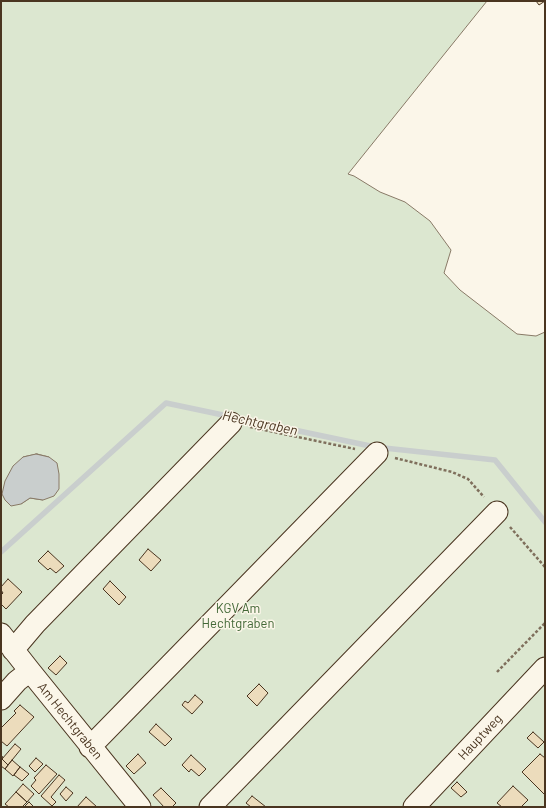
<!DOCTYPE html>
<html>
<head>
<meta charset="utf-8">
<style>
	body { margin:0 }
	#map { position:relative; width:546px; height:808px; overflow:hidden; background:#fbf6e9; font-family:Barlow,sans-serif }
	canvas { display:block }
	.frame { position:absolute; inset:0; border:2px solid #4a3520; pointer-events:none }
</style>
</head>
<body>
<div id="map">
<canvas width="546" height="808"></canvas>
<div class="frame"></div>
</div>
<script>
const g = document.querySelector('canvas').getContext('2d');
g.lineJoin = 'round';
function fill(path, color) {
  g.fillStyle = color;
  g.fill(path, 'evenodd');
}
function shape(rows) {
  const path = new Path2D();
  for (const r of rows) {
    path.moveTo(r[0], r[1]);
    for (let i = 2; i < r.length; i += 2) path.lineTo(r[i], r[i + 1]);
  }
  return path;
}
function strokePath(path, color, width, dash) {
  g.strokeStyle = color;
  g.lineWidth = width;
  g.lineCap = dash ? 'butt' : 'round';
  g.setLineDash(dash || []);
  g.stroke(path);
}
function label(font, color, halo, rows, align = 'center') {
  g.font = font + ' Barlow,sans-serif';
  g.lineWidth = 3;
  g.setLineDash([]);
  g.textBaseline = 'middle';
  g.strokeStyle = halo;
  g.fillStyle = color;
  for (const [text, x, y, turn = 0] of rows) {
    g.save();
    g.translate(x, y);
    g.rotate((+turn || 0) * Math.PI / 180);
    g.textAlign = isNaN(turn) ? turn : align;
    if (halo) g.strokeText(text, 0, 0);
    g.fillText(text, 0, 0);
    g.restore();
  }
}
const green = shape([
	[1,1,487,1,348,174,354,176,380,192,405,202,430,221,451,250,444,273,460,290,517,334,536,336,545,332,545,807,1,807,1,1],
	[37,454,49,457,43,500,30,498,21,504,23,457,37,454]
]);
fill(green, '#dce7d0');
strokePath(green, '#887966', 1);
const water = shape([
	[36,454,49,457,57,463,59,474,59,489,54,496,43,500,30,498,21,504,11,506,5,500,2,494,5,481,13,466,23,457,36,454]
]);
fill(water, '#c9cecd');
strokePath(water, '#887966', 1);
strokePath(shape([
	[1,552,166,403,375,447,495,460,545,522]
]), '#c9cecd', 5.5);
const building = shape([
	[536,1,545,1,539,5,536,1],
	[148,549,161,560,151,571,139,560,148,549],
	[48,551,64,566,56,573,50,568,48,570,38,561,48,551],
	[8,579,22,592,6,609,1,604,1,595,3,593,1,590,1,587,8,579],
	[110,581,126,597,119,605,103,589,110,581],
	[60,656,67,663,56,675,48,668,60,656],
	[259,684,268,693,257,706,247,696,259,684],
	[195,695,203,702,192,714,182,705,185,701,188,703,195,695],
	[20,705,34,717,7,746,1,741,1,728,16,713,14,711,20,705],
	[156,724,172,739,165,746,149,732,156,724],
	[533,732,544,742,538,748,527,738,533,732],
	[15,744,21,749,8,765,2,759,15,744],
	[138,754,146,763,134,774,126,766,138,754],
	[540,754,545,758,545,795,522,772,540,754],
	[191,755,206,769,199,776,191,769,189,772,182,765,191,755],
	[1,756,3,757,2,759,8,765,5,769,1,766,1,756],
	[36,758,43,764,35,772,29,766,36,758],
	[12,760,20,767,13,776,5,769,12,760],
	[46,765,57,774,39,794,31,786,36,780,34,778,46,765],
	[20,767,29,774,22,781,14,775,20,767],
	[59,775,65,780,51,797,56,802,52,806,41,796,59,775],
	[457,782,467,792,461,797,451,788,457,782],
	[23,784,34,794,27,802,16,792,23,784],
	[513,786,528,800,521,807,502,807,497,803,513,786],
	[66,787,73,793,66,801,60,794,66,787],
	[161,788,176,803,172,807,164,807,153,795,161,788],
	[16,792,27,802,22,807,9,807,5,804,16,792],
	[252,796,266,807,251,807,246,803,252,796],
	[86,797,97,807,77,807,86,797],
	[29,802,34,807,24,807,29,802]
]);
fill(building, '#ecdcbc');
strokePath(building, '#4a3520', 1);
const minor = shape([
	[1,634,30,671,140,807],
	[13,650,35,624,231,423],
	[1,699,17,681,30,671],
	[90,747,377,453],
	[210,807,497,512],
	[414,807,545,668]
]);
strokePath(minor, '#4a3520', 23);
strokePath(shape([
	[250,427,355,449],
	[395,458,452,472,468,479,484,497],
	[510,527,545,567],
	[497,672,545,623]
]), '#7f6f5c', 2.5, [3, 2]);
strokePath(minor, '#fbf6e9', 21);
label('13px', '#436837', '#fbf6e9', [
	["KGV Am",238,609],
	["Hechtgraben",238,624]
]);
label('13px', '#4a3520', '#fbf6e9', [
	["Am Hechtgraben",70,721,51],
	["Hauptweg",480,737,-47]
]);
label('italic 14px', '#4a3520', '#fbf6e9', [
	["Hechtgraben",260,423,12]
]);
</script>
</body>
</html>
